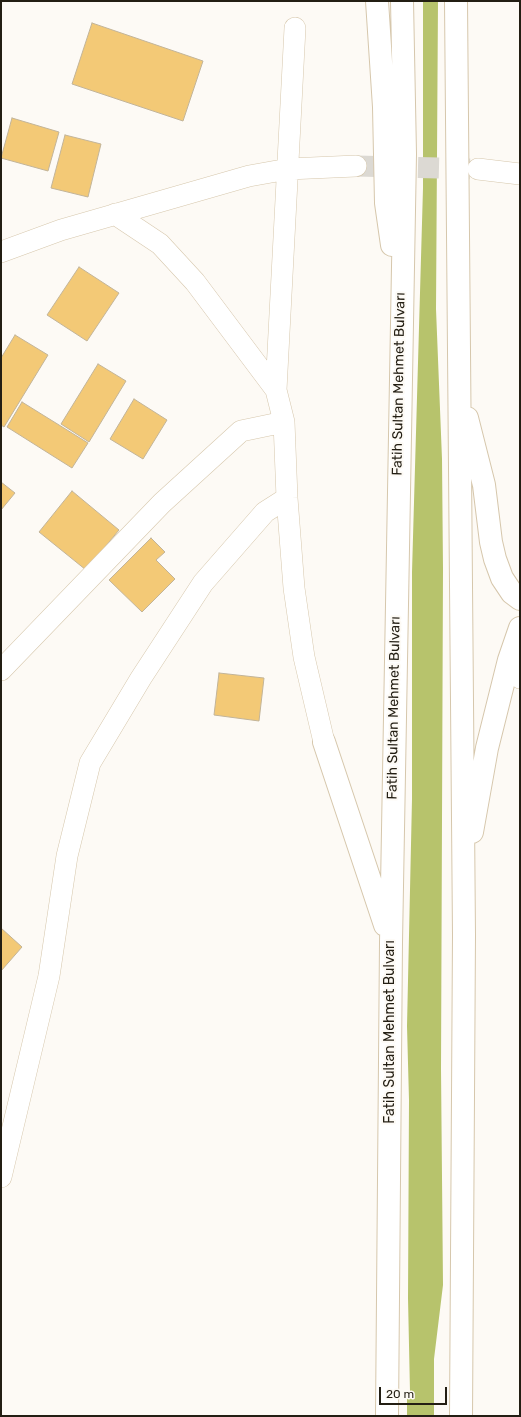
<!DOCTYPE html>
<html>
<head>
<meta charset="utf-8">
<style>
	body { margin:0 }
	#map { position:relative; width:521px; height:1417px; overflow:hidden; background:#fdfaf5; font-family:Rubik,sans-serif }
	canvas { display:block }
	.frame { position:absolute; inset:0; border:2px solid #231e13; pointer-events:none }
	.scale { position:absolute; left:379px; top:1387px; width:68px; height:18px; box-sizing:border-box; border:2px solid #231e13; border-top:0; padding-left:5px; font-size:12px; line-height:14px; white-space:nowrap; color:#231e13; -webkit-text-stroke:3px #fdfaf5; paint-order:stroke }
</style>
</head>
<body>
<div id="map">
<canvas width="521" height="1417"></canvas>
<div class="frame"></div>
<div class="scale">20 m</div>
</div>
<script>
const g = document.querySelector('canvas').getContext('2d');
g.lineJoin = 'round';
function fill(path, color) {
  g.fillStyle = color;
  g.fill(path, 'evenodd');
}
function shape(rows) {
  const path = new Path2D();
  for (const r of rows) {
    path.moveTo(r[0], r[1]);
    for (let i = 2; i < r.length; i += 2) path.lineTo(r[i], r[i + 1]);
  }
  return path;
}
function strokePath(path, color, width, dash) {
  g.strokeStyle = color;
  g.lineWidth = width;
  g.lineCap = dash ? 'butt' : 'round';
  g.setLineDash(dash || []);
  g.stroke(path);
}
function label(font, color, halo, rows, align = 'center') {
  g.font = font + ' Rubik,sans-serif';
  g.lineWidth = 4;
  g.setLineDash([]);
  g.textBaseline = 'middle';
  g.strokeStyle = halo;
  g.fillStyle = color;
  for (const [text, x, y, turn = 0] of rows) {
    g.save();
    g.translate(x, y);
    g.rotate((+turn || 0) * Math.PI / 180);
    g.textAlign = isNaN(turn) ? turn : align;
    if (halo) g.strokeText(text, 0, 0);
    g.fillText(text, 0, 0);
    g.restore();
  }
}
fill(shape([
	[423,1,438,1,436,309,442,459,443,569,441,1069,443,1285,434,1359,434,1416,407,1416,407,1396,410,1392,408,1298,409,1100,407,1026,412,799,412,572,423,188]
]), '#b7c36c');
const building = shape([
	[92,23,203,61,183,121,72,84,92,23],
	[12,118,59,132,48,171,1,158,12,118],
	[65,135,101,144,88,197,51,188,65,135],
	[79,267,119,293,87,341,47,315,79,267],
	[15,335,48,355,4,427,1,425,1,358,15,335],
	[98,364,126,381,89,442,61,424,98,364],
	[134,399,167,420,143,459,110,439,134,399],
	[22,402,88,443,72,468,7,427,22,402],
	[1,482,15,493,1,510,1,482],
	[72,491,119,530,86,570,39,532,72,491],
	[151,538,165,552,156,560,175,579,142,612,109,580,151,538],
	[219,673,264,678,259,721,214,715,219,673],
	[1,928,22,947,1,971,1,928]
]);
fill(building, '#f3c976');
strokePath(building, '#c2b499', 1);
strokePath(shape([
	[356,166,475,169]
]), '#dcd9d3', 21, [21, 10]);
const street = shape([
	[478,169,520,174],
	[115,214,160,244,195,282,276,390,284,422,287,498,294,588,304,657,324,742],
	[1,252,61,230,249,176,288,169,356,166],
	[276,390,295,28],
	[507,668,520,678],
	[1,670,162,503,241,431,284,422],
	[1,1177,49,976,67,856,90,763,141,678,203,583,265,512,287,498]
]);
const highway = shape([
	[377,1,384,107,386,203,392,245],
	[456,1,464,935,461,1416],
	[467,418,484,485,491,542,495,559,502,578,512,593,520,599],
	[324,742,385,925],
	[472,832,487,748,509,660,520,628],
	[387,1416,391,942,405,154,402,1]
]);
strokePath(street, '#d6c7ac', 22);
strokePath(highway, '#d6c7ac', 24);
strokePath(street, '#fff', 21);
strokePath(highway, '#fff', 22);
label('14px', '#231e13', '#fdfaf5', [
	["Fatih Sultan Mehmet Bulvarı",399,384,-89],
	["Fatih Sultan Mehmet Bulvarı",394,708,-89],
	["Fatih Sultan Mehmet Bulvarı",390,1032,-90]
]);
</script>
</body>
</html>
